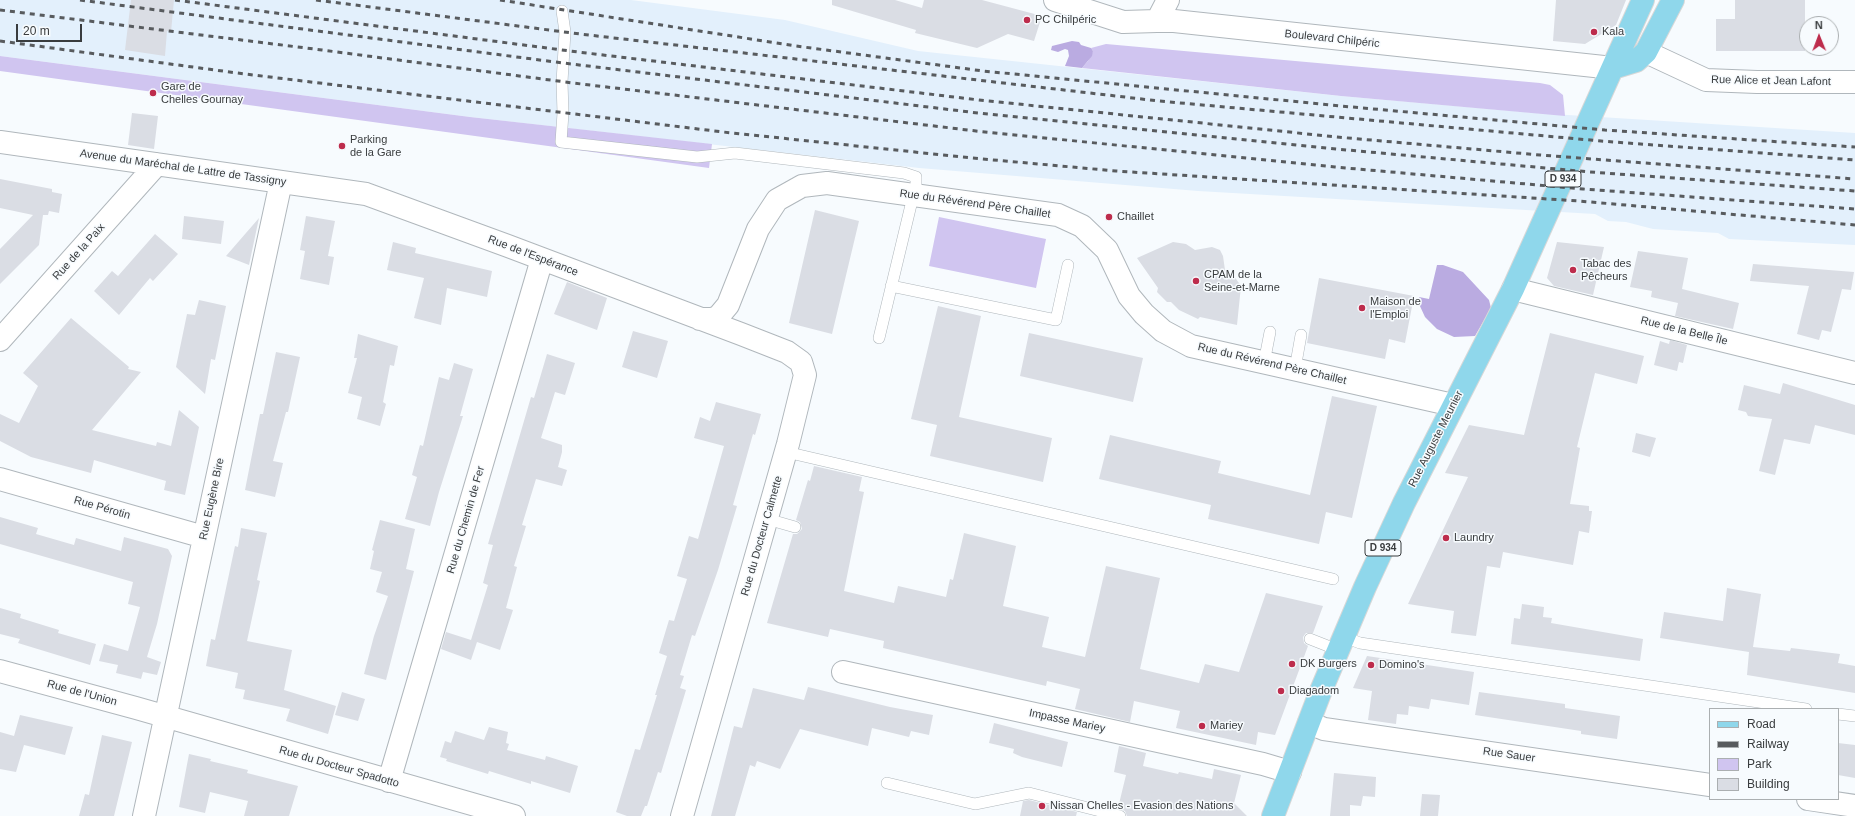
<!DOCTYPE html>
<html>
<head>
<meta charset="utf-8">
<style>
	body { margin:0 }
	#map { position:relative; width:1855px; height:816px; overflow:hidden; background:#f7fbfe; font-family:Helvetica,sans-serif }
	canvas { display:block }
	.legend { position:absolute; left:1709px; top:708px; width:130px; height:92px; box-sizing:border-box; background:#f7fbfe; border:1px solid #abafb1; margin:0; padding:5px 7px; list-style:none; font-size:12px; color:#393c3e }
	.legend li { display:flex; align-items:center; gap:8px; height:20px }
	.legend b { width:20px; border:1px solid #abafb1 }
	.north { position:absolute; left:1799px; top:16px; width:40px; height:40px; box-sizing:border-box; background:#f7fbfe; border:1px solid #abafb1; border-radius:50%; rotate:359deg; font-size:11px; font-weight:700; line-height:16px; text-align:center; color:#393c3e }
	.north::after { content:''; display:block; margin:auto; width:14px; height:18px; background:#bd2c4c; clip-path:polygon(50% 0,100% 100%,50% 72%,0 100%) }
	.scale { position:absolute; left:16px; top:24px; width:66px; height:18px; box-sizing:border-box; border:2px solid #393c3e; border-top:0; padding-left:5px; font-size:12px; line-height:14px; white-space:nowrap; color:#393c3e; -webkit-text-stroke:3px #f7fbfe; paint-order:stroke }
</style>
</head>
<body>
<div id="map">
<canvas width="1855" height="816"></canvas>
<ul class="legend">
<li><b style="height:5px;background:#8fd7eb"></b>Road</li>
<li><b style="height:5px;background:#585b5e"></b>Railway</li>
<li><b style="height:11px;background:#d0c5f0"></b>Park</li>
<li><b style="height:11px;background:#dadde4"></b>Building</li>
</ul>
<div class="north">N</div>
<div class="scale">20 m</div>
</div>
<script>
const g = document.querySelector('canvas').getContext('2d');
g.lineJoin = 'round';
function fill(path, color) {
  g.fillStyle = color;
  g.fill(path, 'evenodd');
}
function shape(rows) {
  const path = new Path2D();
  for (const r of rows) {
    path.moveTo(r[0], r[1]);
    for (let i = 2; i < r.length; i += 2) path.lineTo(r[i], r[i + 1]);
  }
  return path;
}
function strokePath(path, color, width, dash) {
  g.strokeStyle = color;
  g.lineWidth = width;
  g.lineCap = dash ? 'butt' : 'round';
  g.setLineDash(dash || []);
  g.stroke(path);
}
function label(font, color, halo, rows, align = 'center') {
  g.font = font + ' Helvetica,sans-serif';
  g.lineWidth = 3;
  g.setLineDash([]);
  g.textBaseline = 'middle';
  g.strokeStyle = halo;
  g.fillStyle = color;
  for (const [text, x, y, turn = 0] of rows) {
    g.save();
    g.translate(x, y);
    g.rotate((+turn || 0) * Math.PI / 180);
    g.textAlign = isNaN(turn) ? turn : align;
    if (halo) g.strokeText(text, 0, 0);
    g.fillText(text, 0, 0);
    g.restore();
  }
}
fill(shape([
	[0,0,631,0,785,20,918,51,1341,96,1536,113,1855,133,1855,245,1729,239,1718,233,1653,229,1626,222,1608,221,1595,214,1198,191,919,168,470,117,0,56]
]), '#e3f0fc');
fill(shape([
	[1106,44,1540,83,1550,85,1563,95,1565,116,1341,96,1082,68,1088,61,1093,51,1091,48],
	[0,56,470,117,712,144,709,168,0,71],
	[939,217,1046,239,1036,288,929,266]
]), '#d0c5f0');
fill(shape([
	[1072,41,1079,42,1081,45,1091,48,1093,51,1092,56,1082,68,1065,66,1069,56,1068,50,1065,49,1058,52,1051,50,1052,46],
	[1437,265,1443,265,1463,272,1489,300,1491,308,1475,336,1454,337,1437,329,1425,317,1419,304,1419,297,1429,299]
]), '#baabe1');
fill(shape([
	[131,0,174,0,171,32,167,31,165,56,125,50],
	[832,0,895,0,922,8,924,0,982,0,1042,16,1034,41,1008,34,977,48,915,33,916,30,832,5],
	[1556,0,1626,0,1616,25,1585,44,1553,41],
	[1735,0,1805,0,1805,51,1716,51,1716,19,1735,19],
	[132,113,158,116,154,149,128,145],
	[0,179,52,189,52,192,62,194,59,213,49,211,48,215,43,215,39,245,0,284,0,249,33,215,0,208],
	[815,210,859,221,832,334,789,323],
	[184,216,224,221,221,244,182,239],
	[306,216,335,221,328,256,334,257,329,285,300,279,305,251,300,250],
	[259,218,249,265,226,256],
	[155,234,178,254,153,281,150,278,119,315,94,291,112,271,118,276],
	[393,242,416,248,415,253,492,271,487,297,447,288,441,325,414,318,424,278,387,270],
	[1173,242,1186,244,1195,250,1212,247,1220,250,1223,256,1225,270,1234,276,1241,286,1237,325,1200,317,1198,319,1179,310,1171,302,1167,302,1157,292,1158,288,1137,258],
	[1557,242,1604,247,1593,295,1554,286,1547,278],
	[1638,251,1688,258,1682,289,1739,303,1733,329,1675,316,1678,303,1651,297,1652,291,1630,287],
	[1753,264,1854,272,1851,290,1842,289,1831,332,1822,330,1819,340,1797,334,1809,286,1750,281],
	[1319,278,1414,296,1405,343,1389,339,1385,359,1307,343],
	[567,282,607,298,597,330,554,314],
	[199,300,226,306,215,360,211,359,205,394,176,367,187,314,195,315],
	[938,306,981,316,959,417,1052,438,1043,482,930,456,937,425,911,419],
	[71,318,129,367,128,369,141,372,92,430,156,446,157,442,171,446,179,410,199,427,185,495,164,490,166,481,94,460,91,473,31,457,0,441,0,414,19,423,38,386,23,373],
	[633,331,668,341,657,378,622,367],
	[1029,333,1143,358,1133,402,1020,376],
	[1550,333,1644,356,1637,384,1595,373,1577,447,1580,448,1570,504,1589,506,1589,511,1592,511,1589,533,1579,531,1573,565,1503,552,1500,568,1487,566,1476,636,1451,633,1454,611,1408,604,1468,477,1445,473,1469,425,1524,435],
	[358,334,398,346,394,366,390,365,383,402,386,404,380,426,357,419,362,397,348,393,357,358,354,358],
	[1670,340,1687,345,1683,363,1679,362,1677,371,1654,365,1660,341,1669,344],
	[276,352,300,357,288,412,286,412,273,461,283,463,275,497,245,490,258,424,260,414,263,414],
	[547,354,575,363,565,395,555,392,541,438,562,445,562,452,558,467,567,470,562,486,536,479,522,525,526,526,514,566,517,567,506,608,513,610,500,650,477,642,471,660,441,649,446,632,471,640,488,585,483,583,493,545,488,544,531,397,534,398],
	[454,363,473,369,460,416,463,416,439,492,430,526,405,519,417,477,412,475,420,445,423,446,439,377,449,380],
	[1783,383,1855,405,1855,435,1815,425,1810,444,1784,439,1775,475,1759,471,1772,419,1748,416,1746,412,1738,410,1744,385,1780,394],
	[1332,396,1377,406,1352,518,1326,512,1319,544,1208,519,1211,505,1099,479,1110,435,1221,461,1218,473,1310,495],
	[716,402,761,414,755,435,753,434,733,505,737,506,718,570,695,636,692,635,680,675,684,676,680,688,686,690,661,773,658,772,647,806,645,806,641,816,627,816,616,812,635,749,640,750,657,695,655,695,667,656,659,653,669,620,674,621,687,579,677,576,689,536,698,539,724,446,694,438,700,417,710,421],
	[1636,433,1656,438,1650,457,1632,452],
	[814,466,862,477,859,491,864,492,844,591,894,603,898,586,946,597,950,579,953,580,964,533,1016,546,1003,606,1049,617,1042,647,1085,657,1106,566,1160,578,1140,669,1199,683,1205,664,1239,672,1266,593,1323,606,1313,633,1306,633,1303,637,1304,643,1308,646,1275,735,1258,732,1256,745,1176,728,1180,711,1134,701,1130,722,1075,709,1080,689,1047,681,1046,686,883,648,884,641,830,629,828,637,767,623,793,534,797,534,802,529,800,522,796,520,808,480,810,481],
	[0,517,38,528,36,534,74,545,76,538,121,551,124,537,168,549,172,556,157,624,147,657,161,662,157,675,143,672,141,679,116,673,118,665,99,661,104,644,128,651,140,607,128,604,133,582,0,544],
	[380,520,415,529,406,569,414,571,386,680,364,674,374,636,388,596,376,592,382,572,370,569,374,551,372,550],
	[241,528,267,533,257,580,260,581,247,641,292,650,284,690,336,706,328,734,286,721,290,709,243,699,245,690,235,688,238,673,206,666,211,639,215,640,235,546,238,547],
	[1727,588,1761,594,1753,647,1790,651,1791,648,1840,654,1838,663,1855,666,1855,693,1747,675,1749,652,1660,638,1664,612,1723,621],
	[1522,604,1544,607,1543,617,1552,618,1551,623,1643,639,1640,661,1511,644,1514,618,1520,619],
	[0,608,21,614,20,618,59,630,58,633,96,644,90,665,18,643,20,639,0,634],
	[1367,656,1474,672,1469,705,1431,699,1429,709,1409,706,1408,715,1397,714,1396,724,1368,720,1372,691,1353,688],
	[808,687,890,707,933,715,929,735,911,731,909,737,872,728,868,746,800,729,780,769,757,761,755,767,750,765,735,816,711,816,734,726,742,728,753,688,804,700],
	[342,692,365,699,358,721,335,715],
	[1479,692,1565,704,1565,708,1620,716,1617,739,1581,734,1581,731,1475,715],
	[20,715,73,727,65,755,24,745,16,772,0,769,0,732,14,736],
	[994,723,1068,742,1062,767,1022,757,1013,753,1014,749,989,743],
	[489,727,508,732,506,743,509,744,507,750,545,760,546,756,578,766,570,793,531,781,531,784,489,771,488,774,446,761,447,759,440,757,445,741,451,743,455,731,484,740],
	[102,735,132,742,114,816,79,816,85,794,89,795],
	[1838,743,1855,745,1855,778,1838,775],
	[1119,746,1146,753,1143,766,1178,774,1179,772,1212,779,1214,769,1241,775,1234,803,1247,816,1127,816,1125,811,1118,808,1126,775,1114,772],
	[189,754,211,759,210,761,248,770,247,773,298,786,289,816,244,816,248,801,210,792,205,813,179,807],
	[1334,773,1376,777,1375,797,1363,796,1361,806,1350,805,1350,816,1330,816],
	[1422,794,1440,795,1438,816,1420,816],
	[1029,800,1077,812,1076,816,1020,816,1023,801]
]), '#dadde4');
const service = shape([
	[562,11,565,32,562,82,563,113,561,142,697,157,735,153,904,173,916,177,916,184,879,338],
	[891,286,1056,320,1068,265],
	[1264,363,1270,332],
	[1295,369,1301,335],
	[786,452,1333,579],
	[767,519,795,527],
	[1344,637,1360,643,1806,709],
	[1310,639,1338,650],
	[1838,714,1855,716],
	[887,783,975,804,1029,793,1120,816]
]);
const minor = shape([
	[1055,0,1123,22,1157,21,1168,0],
	[1646,52,1706,80,1757,82,1855,82],
	[0,142,366,194,508,246,741,334,787,352,801,362,805,375,788,444,682,816],
	[1513,289,1855,373],
	[700,319,712,319,718,317,728,305,758,229,777,200,802,186,827,183,1058,215,1082,226,1107,250,1129,296,1144,314,1163,331,1191,346,1453,405],
	[0,340,157,164],
	[0,479,204,537],
	[0,671,136,708,514,816],
	[843,672,1263,764,1290,772],
	[1309,723,1324,729,1710,785],
	[389,781,542,259],
	[1808,799,1855,806],
	[144,816,281,182]
]);
const tertiary = shape([
	[1157,21,1174,21,1613,68]
]);
const primary = shape([
	[1613,68,1636,61,1646,52,1673,0],
	[1273,816,1320,693,1365,587,1404,503,1513,289,1643,0]
]);
strokePath(service, '#b0b7bc', 12);
strokePath(minor, '#b0b7bc', 24);
strokePath(tertiary, '#b0b7bc', 24);
strokePath(primary, '#d7d8d8', 24);
strokePath(service, '#fff', 11);
strokePath(minor, '#fff', 22);
strokePath(tertiary, '#fff', 22);
strokePath(primary, '#8fd7eb', 22);
strokePath(shape([
	[80,0,563,63,978,113,1336,149,1590,172,1855,191],
	[175,0,578,52,979,100,1337,137,1540,155,1855,179],
	[316,0,580,34,1159,101,1601,141,1855,160],
	[500,0,796,46,983,71,1341,106,1605,130,1855,147],
	[0,10,322,50,573,83,976,131,1335,167,1583,189,1855,209],
	[0,41,237,73,723,132,972,158,1116,171,1579,201,1855,225]
]), '#585b5e', 3, [5, 5]);
for (const [x, y, r, color] of [
	[1027,20,4,"#bd2c4c"],
	[1594,32,4,"#bd2c4c"],
	[153,93,4,"#bd2c4c"],
	[342,146,4,"#bd2c4c"],
	[1109,217,4,"#bd2c4c"],
	[1573,270,4,"#bd2c4c"],
	[1196,281,4,"#bd2c4c"],
	[1362,308,4,"#bd2c4c"],
	[1446,538,4,"#bd2c4c"],
	[1292,664,4,"#bd2c4c"],
	[1371,665,4,"#bd2c4c"],
	[1281,691,4,"#bd2c4c"],
	[1202,726,4,"#bd2c4c"],
	[1042,806,4,"#bd2c4c"]
]) {
  const dot = new Path2D();
  dot.arc(x, y, r, 0, 2 * Math.PI);
  g.fillStyle = color;
  g.fill(dot);
  strokePath(dot, '#f7fbfe', 1.5);
}
for (const [x, y, w] of [
	[1563,179,36],
	[1383,548,36]
]) {
  const box = new Path2D();
  box.roundRect(x - w / 2, y - 8, w, 16, 3);
  g.fillStyle = '#f7fbfe';
  g.fill(box);
  strokePath(box, '#393c3e', 1);
}
label('bold 10px', '#393c3e', null, [
	["D 934",1563,179],
	["D 934",1383,548]
]);
label('11px', '#393c3e', '#f7fbfe', [
	["PC Chilpéric",1035,20],
	["Kala",1602,32],
	["Gare de",161,87],
	["Chelles Gournay",161,100],
	["Parking",350,140],
	["de la Gare",350,153],
	["Chaillet",1117,217],
	["Tabac des",1581,264],
	["Pêcheurs",1581,277],
	["CPAM de la",1204,275],
	["Seine-et-Marne",1204,288],
	["Maison de",1370,302],
	["l'Emploi",1370,315],
	["Laundry",1454,538],
	["DK Burgers",1300,664],
	["Domino's",1379,665],
	["Diagadom",1289,691],
	["Mariey",1210,726],
	["Nissan Chelles - Evasion des Nations",1050,806]
], 'left');
label('11px', '#393c3e', '#f7fbfe', [
	["Boulevard Chilpéric",1332,39,6],
	["Rue Alice et Jean Lafont",1771,81,1],
	["Avenue du Maréchal de Lattre de Tassigny",183,168,8],
	["Rue du Révérend Père Chaillet",975,204,8],
	["Rue de la Paix",79,252,-48],
	["Rue de l'Espérance",533,256,21],
	["Rue de la Belle Île",1684,331,14],
	["Rue du Révérend Père Chaillet",1272,364,13],
	["Rue Auguste Meunier",1436,439,-63],
	["Rue Eugène Bire",212,499,-78],
	["Rue Pérotin",102,508,16],
	["Rue du Chemin de Fer",466,520,-74],
	["Rue du Docteur Calmette",762,536,-74],
	["Rue de l'Union",82,693,15],
	["Impasse Mariey",1067,721,12],
	["Rue Sauer",1509,755,8],
	["Rue du Docteur Spadotto",339,767,16]
]);
</script>
</body>
</html>
